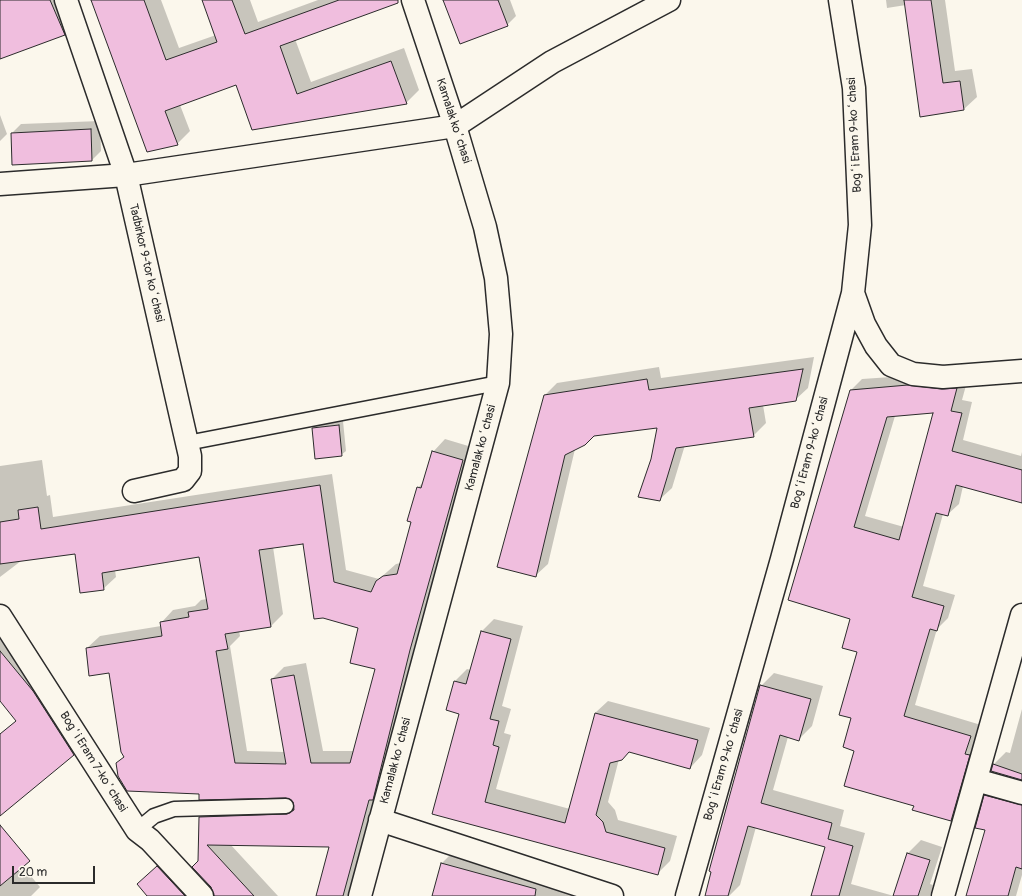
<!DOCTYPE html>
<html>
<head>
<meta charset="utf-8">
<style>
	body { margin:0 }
	#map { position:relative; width:1022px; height:896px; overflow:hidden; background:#fbf7ec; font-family:Pangolin,sans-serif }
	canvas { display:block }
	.scale { position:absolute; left:12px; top:866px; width:83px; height:18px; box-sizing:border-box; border:2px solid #2b2b2b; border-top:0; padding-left:5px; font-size:12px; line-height:14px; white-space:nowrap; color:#2b2b2b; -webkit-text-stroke:3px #fbf7ec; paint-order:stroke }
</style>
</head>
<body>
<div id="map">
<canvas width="1022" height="896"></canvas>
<div class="scale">20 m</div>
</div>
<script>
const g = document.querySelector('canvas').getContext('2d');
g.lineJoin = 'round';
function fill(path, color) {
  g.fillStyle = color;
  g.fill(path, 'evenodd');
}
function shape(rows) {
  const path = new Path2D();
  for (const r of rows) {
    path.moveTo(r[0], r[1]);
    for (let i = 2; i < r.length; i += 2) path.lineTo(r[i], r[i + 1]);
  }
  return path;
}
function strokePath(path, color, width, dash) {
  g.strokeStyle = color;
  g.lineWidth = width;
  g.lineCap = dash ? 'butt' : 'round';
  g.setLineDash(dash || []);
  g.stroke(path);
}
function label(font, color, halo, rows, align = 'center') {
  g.font = font + ' Pangolin,sans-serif';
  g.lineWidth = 3.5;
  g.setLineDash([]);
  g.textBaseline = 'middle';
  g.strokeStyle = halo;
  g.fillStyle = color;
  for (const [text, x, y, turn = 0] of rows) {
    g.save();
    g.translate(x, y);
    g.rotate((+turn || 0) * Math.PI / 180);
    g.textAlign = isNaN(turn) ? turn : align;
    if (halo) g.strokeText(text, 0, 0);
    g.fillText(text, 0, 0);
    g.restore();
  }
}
fill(shape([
	[0,0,69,0,77,22,64,35,0,58],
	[96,0,161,0,179,48,216,35,203,0,250,0,258,22,318,0,384,0,295,39,311,82,404,48,419,90,406,103,252,129,236,83,180,105,190,131,177,144],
	[444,0,510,0,516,16,507,25],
	[886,0,945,0,955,71,972,69,977,97,964,109,921,115,906,5,887,8],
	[0,115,7,134,0,141],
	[100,121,101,151,92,160,12,133,21,124],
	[814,357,808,388,795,400,763,405,766,423,753,436,685,445,672,488,659,500,652,459,658,426,595,435,575,449,548,564,535,576,544,396,557,383,659,367,661,378],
	[920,375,968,378,962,400,972,402,963,440,1021,456,1022,452,1022,502,963,486,959,504,947,515,943,514,923,586,955,595,948,618,937,629,915,705,981,725,962,808,951,820,856,750,852,718,858,651,852,618,851,390,862,379],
	[934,412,904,527,865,516,895,416],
	[343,421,346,451,341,455,313,428,318,424],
	[445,439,475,448,351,896,317,896,330,846,230,844,278,896,215,896,215,892,193,867,199,861,200,817,212,805,297,803,286,796,200,793,117,764,125,756,110,672,87,648,100,636,161,626,161,623,173,610,195,606,201,600,207,599,200,556,115,570,116,577,103,589,76,553,21,561,0,577,0,466,42,460,47,496,50,495,53,517,332,474,346,570,379,579,396,564,401,563,413,521,418,488,424,481,433,452],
	[304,543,323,617,359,628,376,668,354,751,323,751,306,663,284,667,272,679,285,752,247,751,230,646,240,636,239,631,271,626,283,614,273,547],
	[494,619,523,626,502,706,511,709,504,733,511,735,496,789,570,809,595,713,608,701,710,728,702,755,690,768,629,751,619,759,608,802,615,810,618,820,677,836,670,861,658,873,433,813,460,713,455,681,467,669,471,670,482,631],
	[0,627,86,741,0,815,0,734,17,720,0,700],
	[774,673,823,686,812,726,799,739,788,737,773,790,844,810,840,826,865,833,851,884,894,896,908,853,921,840,942,847,930,884,933,885,930,896,812,896,826,847,756,827,740,885,729,896,718,896,761,686],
	[1022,709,1022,780,992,771,994,764,1006,752,1010,753],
	[998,783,1022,790,1022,875,1016,896,967,896,987,830,985,796],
	[454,851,616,896,433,896,442,863],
	[170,854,211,896,149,896,138,884],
	[20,863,40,887,31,896,0,896,0,879]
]), '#0003');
const building = shape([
	[0,0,50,0,65,35,0,59,0,0],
	[91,0,144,0,166,60,217,42,202,0,232,0,245,34,339,0,398,0,398,3,280,46,297,94,391,61,407,104,252,130,236,85,165,111,178,145,147,152,91,0],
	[443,0,498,0,508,26,460,44,443,0],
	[904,0,931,0,943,83,960,81,964,110,920,117,904,0],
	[91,129,92,161,12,165,11,133,91,129],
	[803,369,796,401,749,408,754,437,676,448,660,501,638,497,651,459,657,428,594,436,585,445,565,455,536,577,497,567,544,395,647,379,649,390,803,369],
	[908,385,942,389,957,388,951,411,962,413,952,451,1022,470,1022,503,956,485,948,516,936,513,912,597,944,606,937,631,930,629,904,716,971,736,965,754,970,755,951,821,912,810,914,806,844,786,854,751,843,747,851,718,839,715,857,652,842,648,850,619,788,600,850,390,908,385],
	[933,413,899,540,854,527,887,417,933,413],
	[339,425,342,456,315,459,312,428,339,425],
	[432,451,463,460,410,650,373,800,369,800,343,896,316,896,329,847,207,845,254,896,214,896,211,887,192,867,198,861,199,817,287,814,294,810,293,802,286,798,199,800,199,794,127,791,118,776,116,763,124,757,121,752,109,673,89,676,86,648,162,636,160,622,189,617,188,612,208,609,199,557,102,573,104,590,80,593,75,554,0,564,0,522,19,519,18,510,38,507,41,529,320,485,334,582,371,592,376,581,383,576,397,574,411,522,407,521,417,487,421,488,432,451],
	[303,544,314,619,323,618,358,628,350,663,375,669,350,763,311,763,294,675,271,679,286,764,235,763,216,651,228,649,225,634,271,627,259,550,303,544],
	[481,631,511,639,490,719,499,721,493,745,499,747,485,802,565,823,595,713,698,740,690,769,629,752,622,760,610,763,596,815,603,822,606,832,665,848,658,875,432,814,459,714,446,710,454,681,466,684,481,631],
	[0,651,33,691,74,755,0,816,0,734,16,721,0,701,0,651],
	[760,685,811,699,799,741,780,735,761,803,832,823,828,839,853,846,839,896,811,896,825,847,748,826,728,896,705,896,711,872,709,871,760,685],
	[993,764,1022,774,1022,780,991,771,993,764],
	[984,795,1022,805,1022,869,1016,867,1008,896,966,896,985,830,975,828,984,795],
	[0,825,30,861,0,886,0,825],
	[907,853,930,860,918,896,893,896,907,853],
	[441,863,536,889,535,896,432,896,441,863],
	[157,866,185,896,147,896,137,884,157,866]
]);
fill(building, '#f0bede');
strokePath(building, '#2b2b2b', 1);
const service = shape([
	[187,443,498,383],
	[137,830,154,816,174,809,286,806]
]);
const minor = shape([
	[66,0,126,175,190,456,190,471,183,480,134,491],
	[853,293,864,324,876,346,891,365,913,374,943,377,1022,371],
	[0,616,137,830,150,840,202,896],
	[976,780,1022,793],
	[380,820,612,896],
	[360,896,498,383,501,334,496,278,485,227,455,126],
	[687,896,782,559,853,293,860,225,854,88,840,0],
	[943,896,1022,615]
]);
const tertiary = shape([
	[413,0,455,126],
	[0,184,126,175,455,126,552,62,669,0]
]);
strokePath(service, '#2b2b2b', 17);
strokePath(minor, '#2b2b2b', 25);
strokePath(tertiary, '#2b2b2b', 25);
strokePath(service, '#fbf7ec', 14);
strokePath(minor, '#fbf7ec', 22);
strokePath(tertiary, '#fbf7ec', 22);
label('12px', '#2b2b2b', '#fbf7ec', [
	["Kamalak koʻchasi",453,121,72],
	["Bogʻi Eram 9-koʻchasi",855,135,-93],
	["Tadbirkor 9-tor koʻchasi",146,263,77],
	["Kamalak koʻchasi",481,448,-75],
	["Bogʻi Eram 9-koʻchasi",810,453,-75],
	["Kamalak koʻchasi",396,761,-75],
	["Bogʻi Eram 7-koʻchasi",93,762,58],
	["Bogʻi Eram 9-koʻchasi",724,765,-74]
]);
</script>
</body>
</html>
